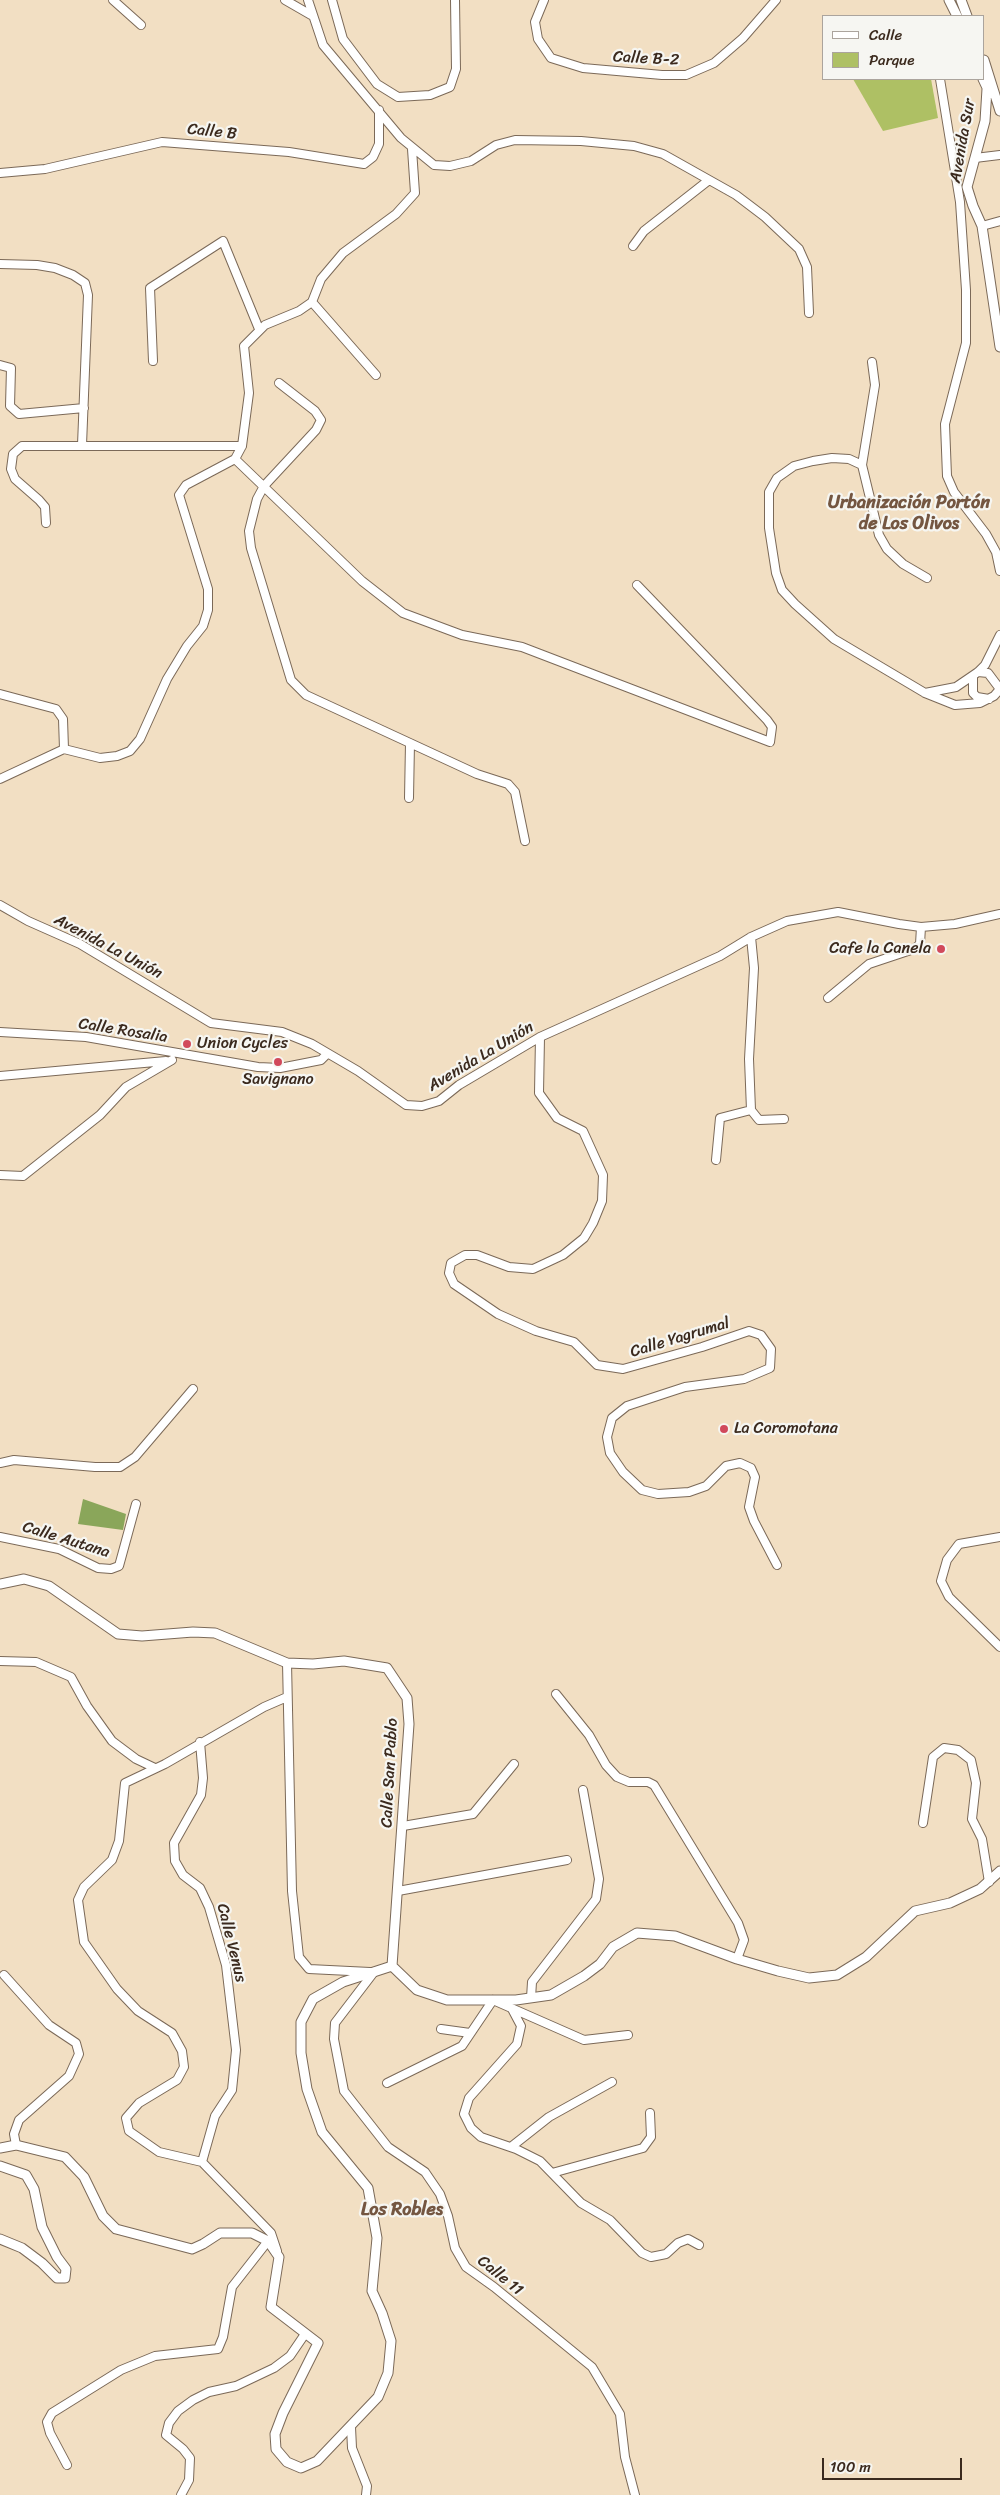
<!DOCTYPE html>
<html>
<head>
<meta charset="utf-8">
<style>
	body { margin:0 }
	#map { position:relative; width:1000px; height:2495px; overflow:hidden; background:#f2dfc3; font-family:Sriracha,sans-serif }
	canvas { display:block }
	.legend { position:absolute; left:822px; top:15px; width:162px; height:65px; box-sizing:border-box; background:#f6f6f2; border:1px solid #aba49d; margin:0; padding:6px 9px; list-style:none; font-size:15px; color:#3b2a1e }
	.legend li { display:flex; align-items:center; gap:10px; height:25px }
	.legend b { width:25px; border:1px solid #aba49d }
	.scale { position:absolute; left:822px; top:2458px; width:140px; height:22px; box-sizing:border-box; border:2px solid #3b2a1e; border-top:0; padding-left:6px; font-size:15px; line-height:18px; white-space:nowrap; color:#3b2a1e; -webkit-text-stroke:4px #f6f6f2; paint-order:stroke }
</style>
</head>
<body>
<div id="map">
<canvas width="1000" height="2495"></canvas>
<ul class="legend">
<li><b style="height:6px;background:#fff"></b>Calle</li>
<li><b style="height:14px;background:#aec064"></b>Parque</li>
</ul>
<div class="scale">100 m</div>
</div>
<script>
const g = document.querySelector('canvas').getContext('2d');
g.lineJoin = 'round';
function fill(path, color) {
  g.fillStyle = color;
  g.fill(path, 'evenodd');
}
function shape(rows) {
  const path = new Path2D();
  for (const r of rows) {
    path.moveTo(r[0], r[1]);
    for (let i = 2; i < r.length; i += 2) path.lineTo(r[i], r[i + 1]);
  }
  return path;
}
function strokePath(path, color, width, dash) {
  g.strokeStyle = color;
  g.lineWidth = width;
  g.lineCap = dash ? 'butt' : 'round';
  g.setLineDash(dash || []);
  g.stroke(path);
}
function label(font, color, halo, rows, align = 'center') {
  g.font = font + ' Sriracha,sans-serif';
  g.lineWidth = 4.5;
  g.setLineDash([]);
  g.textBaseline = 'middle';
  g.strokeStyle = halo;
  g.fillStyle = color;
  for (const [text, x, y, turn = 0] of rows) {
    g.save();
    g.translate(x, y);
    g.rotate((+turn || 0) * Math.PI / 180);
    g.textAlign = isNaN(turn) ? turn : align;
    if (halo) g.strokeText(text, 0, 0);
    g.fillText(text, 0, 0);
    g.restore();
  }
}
fill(shape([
	[853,79,931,79,938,118,883,131]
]), '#aec064');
fill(shape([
	[83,1499,126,1514,123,1530,78,1524]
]), '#8aa65a');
const minor = shape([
	[113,0,141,25],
	[285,0,311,15],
	[308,0,323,45,401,138,434,165,450,166,471,161,496,145,515,140,581,141,634,146,663,154,736,195,765,217,799,249,807,267,809,313],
	[332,0,343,39,377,84,398,97,430,95,450,87,456,69,455,0],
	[544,0,535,22,538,39,551,58,583,68,662,75,686,75,714,63,743,38,776,0],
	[940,79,960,202,966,290,966,343,945,424,947,476,954,492,986,534,996,552,1000,571],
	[975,158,1000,155],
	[0,173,45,169,162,142,289,152,364,164,373,157,379,144,379,110],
	[982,226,1000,221],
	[633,246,644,231,709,180],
	[0,264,37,265,55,268,73,275,85,283,88,295,82,445],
	[312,302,376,375],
	[153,361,150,288,223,241,259,329],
	[0,365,11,368,10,406,19,414,84,408],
	[279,383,315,411,321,420,316,430,264,486,257,499,249,531,251,548,291,680,306,695,477,774,508,784,515,792,525,841],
	[235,459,362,581,403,613,462,635,522,647,770,742,772,727,767,720,637,585],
	[862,465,875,385,872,362],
	[46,523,45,507,39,500,15,479,11,469,13,454,22,446,242,446],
	[927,578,903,564,887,549,879,535,862,465,849,459,832,458,813,461,794,466,777,478,769,492,769,528,776,573,782,590,795,604,834,639,925,693,955,705,980,703,994,696,1000,689],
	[978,672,988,673,1000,689],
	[973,676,973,693,977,697,989,699],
	[925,693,956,687,978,672,985,665,1000,635],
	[0,694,56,709,63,719,64,749],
	[0,779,64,749,100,758,117,756,130,751,140,739,167,679,187,646,203,626,208,610,208,589,179,495,186,485,235,459,242,446,249,393,244,346,265,325,299,311,312,302,321,279,343,253,396,214,415,193,412,149],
	[409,798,410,743],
	[0,905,28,921,80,944,211,1023,282,1032,312,1044,358,1071,406,1105,422,1106,439,1101,459,1085,540,1037,720,956,751,937,787,921,838,912,899,924,921,927,955,924,1000,914],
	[751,937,754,968,749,1059,751,1110,759,1120,784,1119],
	[828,998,869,964,914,949,920,944,921,927],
	[0,1032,86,1037,258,1067,280,1068,321,1060,327,1054],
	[540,1037,539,1093,557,1118,583,1131,603,1175,602,1201,593,1223,584,1238,563,1255,533,1269,509,1267,477,1255,465,1255,451,1263,449,1273,454,1284,498,1314,536,1331,574,1342,597,1365,623,1369,702,1347,749,1331,761,1335,771,1349,770,1368,744,1379,685,1387,627,1406,612,1418,607,1437,610,1453,623,1472,642,1490,658,1494,689,1492,706,1486,726,1466,740,1463,751,1468,755,1477,749,1507,754,1521,777,1565],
	[0,1076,166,1061],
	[716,1160,720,1118,751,1110],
	[0,1175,23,1176,100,1115,126,1087,172,1060],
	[0,1463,14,1460,95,1467,120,1467,135,1457,193,1389],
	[0,1537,59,1549,98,1568,111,1569,119,1566,136,1504],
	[1000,1537,959,1544,947,1560,941,1581,949,1597,1000,1647],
	[0,1661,36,1662,71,1677,87,1706,112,1741,136,1759,155,1768],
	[287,1663,292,1891,299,1957,309,1969,370,1972],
	[556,1694,589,1735,606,1765,617,1777,629,1782,648,1782,654,1785,738,1923,744,1940,737,1959],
	[200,1742,203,1778,201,1795,174,1843,175,1861,183,1875,200,1888,209,1907,226,1965,236,2050,232,2090,215,2116,202,2162],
	[923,1823,933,1757,944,1748,958,1750,971,1760,976,1783,972,1819,982,1839,989,1882],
	[403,1826,473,1814,514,1764],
	[398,1891,567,1860],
	[374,1972,335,2023,334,2039,344,2091,388,2147,425,2172,440,2194,448,2216,455,2248,466,2267,494,2287,592,2367,620,2414,625,2457,635,2495],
	[4,1975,49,2025,76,2043,79,2054,69,2076,19,2120,14,2134,16,2145],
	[531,1998,532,1982,596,1899,599,1879,583,1790],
	[512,2009,521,2026,517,2044,469,2098,464,2114,471,2128,481,2137,516,2149,540,2161,581,2203,610,2220,642,2253,651,2257,666,2254,678,2243,688,2239,699,2245],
	[441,2029,470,2033],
	[387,2083,462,2046,493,2000,584,2040,628,2035],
	[511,2147,549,2117,612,2082],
	[552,2173,643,2148,651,2137,650,2113],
	[277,2251,271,2233,202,2162,159,2152,129,2131,126,2118,139,2103,177,2080,184,2067,182,2051,172,2033,138,2011,117,1989,84,1942,78,1900,84,1887,112,1860,119,1841,125,1783,165,1764,264,1707,287,1697],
	[351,2427,352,2448,367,2486,366,2495],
	[67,2465,50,2433,47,2422,52,2413,121,2370,155,2356,218,2349,223,2337,232,2287,268,2241],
	[181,2495,189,2480,190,2458,183,2449,166,2435,169,2423,178,2411,193,2400,209,2392,236,2386,274,2368,290,2356,305,2334]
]);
const tertiary = shape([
	[949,0,957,16],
	[961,0,967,16],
	[984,60,1000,111],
	[983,79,990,94],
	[987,89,985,121,967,187,973,206,982,226,1000,347],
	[0,1584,24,1579,49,1586,118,1634,142,1636,193,1632,215,1633,287,1663,313,1664,344,1661,387,1668,407,1698,409,1724,392,1966],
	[392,1966,417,1990,447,2000,516,2000,551,1995,584,1976,600,1964,613,1947,637,1933,675,1936,737,1959,778,1971,809,1978,837,1975,866,1957,915,1911,950,1903,980,1889,1000,1871],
	[0,2148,16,2145,65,2157,84,2177,103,2216,116,2229,192,2249,203,2244,220,2233,252,2233,268,2241,279,2257,271,2307,318,2343,283,2413,275,2434,276,2449,287,2462,301,2468,317,2461,378,2397,388,2373,391,2341,382,2313,372,2291,377,2238,368,2188,322,2132,307,2089,301,2053,301,2022,313,1999,343,1982,392,1966],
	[0,2166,26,2175,34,2189,42,2227,57,2257,66,2269,65,2278,57,2278,42,2263,22,2248,0,2239]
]);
strokePath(minor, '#7b6958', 10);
strokePath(tertiary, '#7b6958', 11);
strokePath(minor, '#fff', 8);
strokePath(tertiary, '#fff', 9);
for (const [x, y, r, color] of [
	[941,949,5,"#d1495b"],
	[187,1044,5,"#d1495b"],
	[278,1062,5,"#d1495b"],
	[724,1429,5,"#d1495b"]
]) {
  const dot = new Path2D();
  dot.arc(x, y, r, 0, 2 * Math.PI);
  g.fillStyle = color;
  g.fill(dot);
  strokePath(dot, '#f6f6f2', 2);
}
label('16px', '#3b2a1e', '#f6f6f2', [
	["Calle B-2",646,59,3],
	["Calle B",212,132,6],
	["Avenida Sur",963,141,-80],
	["Avenida La Unión",108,947,28],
	["Calle Rosalia",123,1031,9],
	["Avenida La Unión",481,1057,-31],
	["Calle Yagrumal",680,1338,-17],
	["Calle Autana",66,1540,17],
	["Calle San Pablo",390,1773,-87],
	["Calle Venus",231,1943,76],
	["Calle 11",500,2276,39]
]);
label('16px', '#3b2a1e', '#f6f6f2', [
	["Cafe la Canela",931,949,"right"],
	["Union Cycles",197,1044],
	["Savignano",278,1080,"center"],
	["La Coromotana",734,1429]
], 'left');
label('bold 18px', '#745641', '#f6f6f2', [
	["Urbanización Portón",909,503],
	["de Los Olivos",909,524],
	["Los Robles",402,2210]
]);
</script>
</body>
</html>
